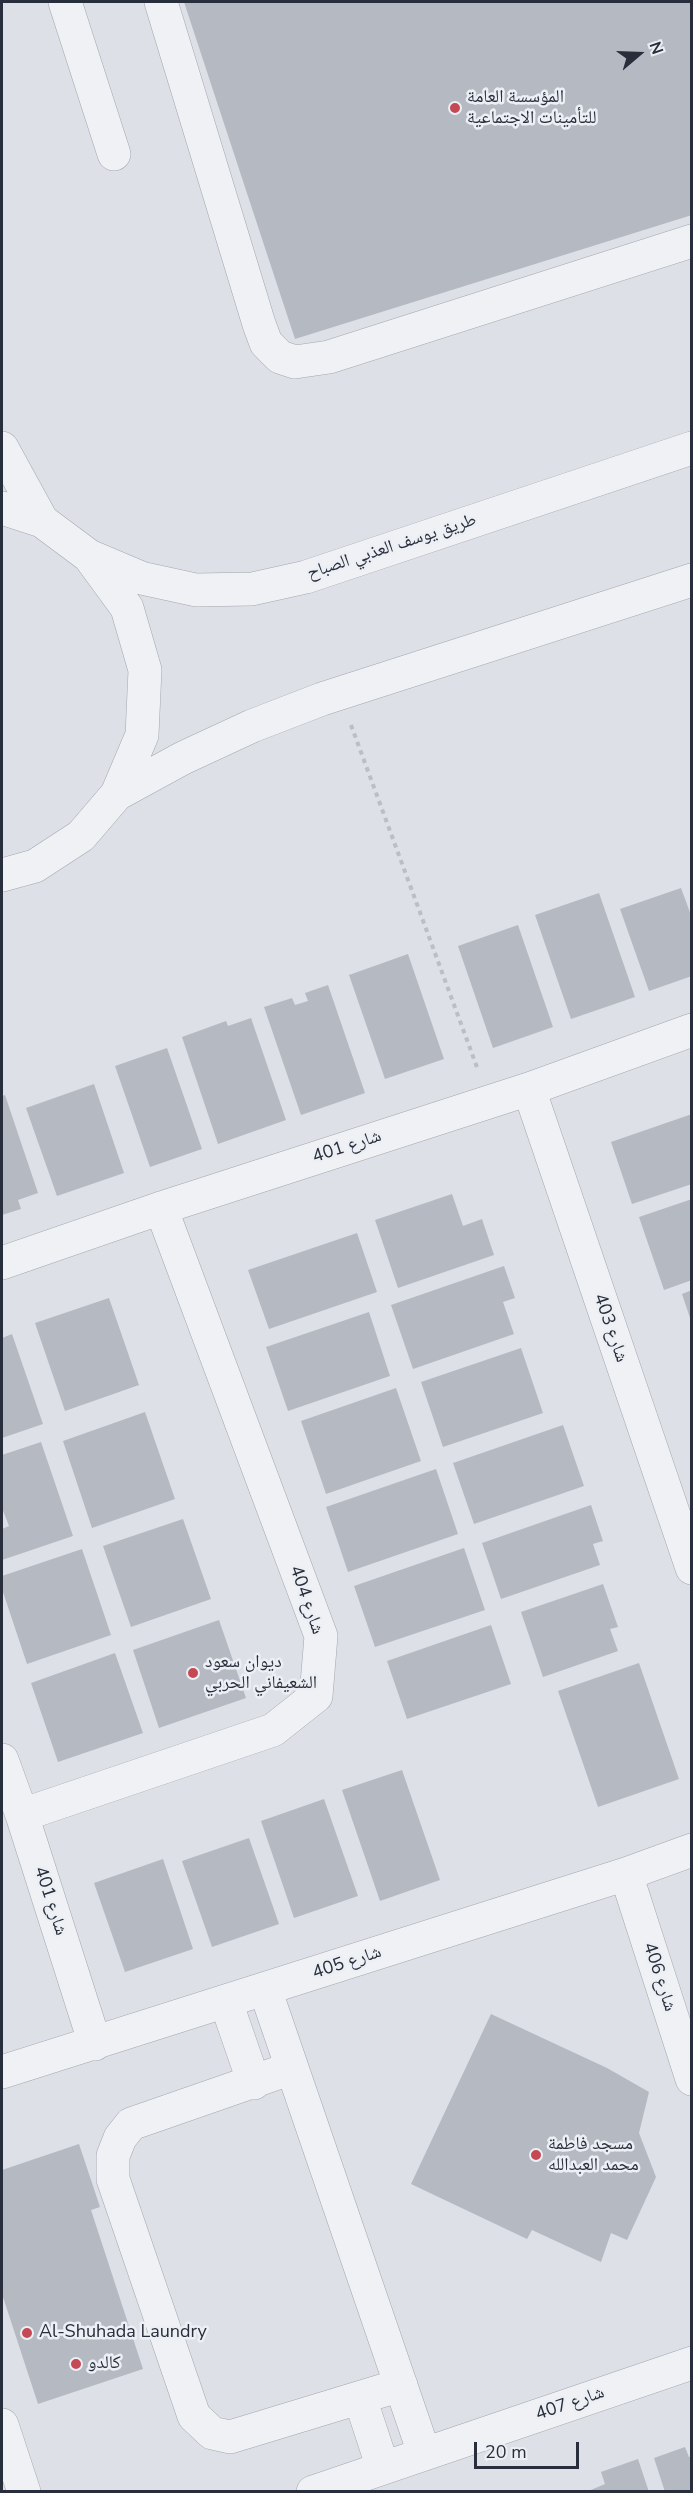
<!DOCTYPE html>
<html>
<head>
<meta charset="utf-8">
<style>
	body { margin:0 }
	#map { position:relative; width:693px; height:2493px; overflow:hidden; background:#dde0e6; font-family:"Nunito Sans",sans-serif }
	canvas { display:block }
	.frame { position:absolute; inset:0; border:3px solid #282e3b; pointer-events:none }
	.north { position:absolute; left:609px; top:24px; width:60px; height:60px; -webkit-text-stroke:4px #eceff4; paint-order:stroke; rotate:71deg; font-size:16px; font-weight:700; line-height:24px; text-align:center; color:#282e3b }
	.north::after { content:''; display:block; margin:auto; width:21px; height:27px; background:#282e3b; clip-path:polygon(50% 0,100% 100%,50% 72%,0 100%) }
	.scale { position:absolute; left:474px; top:2442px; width:105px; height:27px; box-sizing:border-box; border:3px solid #282e3b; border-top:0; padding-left:8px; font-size:18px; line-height:21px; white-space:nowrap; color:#282e3b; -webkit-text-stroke:4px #eceff4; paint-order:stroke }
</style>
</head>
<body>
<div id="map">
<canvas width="693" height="2493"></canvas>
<div class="frame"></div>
<div class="north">N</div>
<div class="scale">20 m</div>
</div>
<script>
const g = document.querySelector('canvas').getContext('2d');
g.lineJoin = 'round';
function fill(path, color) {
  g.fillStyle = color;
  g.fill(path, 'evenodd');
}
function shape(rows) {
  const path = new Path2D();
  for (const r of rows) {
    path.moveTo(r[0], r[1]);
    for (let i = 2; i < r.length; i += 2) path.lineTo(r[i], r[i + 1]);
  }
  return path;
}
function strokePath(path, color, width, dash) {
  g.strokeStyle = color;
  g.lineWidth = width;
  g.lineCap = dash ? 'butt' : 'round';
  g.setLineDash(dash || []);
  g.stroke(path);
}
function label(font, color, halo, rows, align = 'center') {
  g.font = font + ' "Nunito Sans","Noto Naskh Arabic",sans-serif';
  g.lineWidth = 5;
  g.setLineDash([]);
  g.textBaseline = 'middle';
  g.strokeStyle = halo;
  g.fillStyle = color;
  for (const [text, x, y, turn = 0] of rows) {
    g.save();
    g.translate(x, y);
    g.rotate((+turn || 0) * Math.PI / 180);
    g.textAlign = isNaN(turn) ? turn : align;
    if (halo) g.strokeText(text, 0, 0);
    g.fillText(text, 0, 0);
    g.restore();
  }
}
fill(shape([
	[184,2,692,2,692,215,295,339],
	[681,888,692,918,692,976,649,991,620,909],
	[599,893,635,997,571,1019,535,915],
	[518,925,553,1027,493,1048,458,946],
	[408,954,444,1059,385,1079,349,975],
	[328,985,365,1093,301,1115,264,1007,292,998,295,1005,308,1001,305,993],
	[251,1018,286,1120,218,1144,182,1037,226,1021,228,1026],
	[167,1048,202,1149,150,1167,115,1066],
	[94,1084,124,1173,57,1196,26,1108],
	[5,1095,38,1193,18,1200,21,1209,2,1215,2,1096],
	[692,1114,692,1184,632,1204,611,1142],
	[452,1194,463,1226,482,1219,494,1255,398,1288,375,1220],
	[692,1199,692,1280,664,1290,639,1217],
	[357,1233,377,1292,269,1329,248,1270],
	[504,1266,515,1298,503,1302,514,1334,413,1369,391,1305],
	[692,1290,692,1321,691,1321,682,1294],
	[109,1298,139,1385,65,1411,35,1323],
	[369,1312,390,1376,288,1411,266,1347],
	[12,1334,43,1424,2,1438,2,1338],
	[521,1348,543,1413,443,1447,421,1382],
	[396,1388,421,1461,326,1494,301,1421],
	[145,1412,175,1499,92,1528,63,1441],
	[563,1425,584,1486,474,1524,453,1463],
	[41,1442,73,1536,2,1560,2,1529,9,1526,2,1508,2,1455],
	[436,1469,458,1534,348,1572,326,1507],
	[591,1505,603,1541,593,1544,600,1565,501,1599,482,1543],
	[183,1519,211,1599,131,1627,103,1546],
	[464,1548,485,1610,375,1647,354,1586],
	[82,1549,111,1635,27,1664,2,1589,2,1576],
	[603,1584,618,1627,610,1629,618,1651,543,1677,521,1612],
	[219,1620,246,1698,159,1728,133,1650],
	[491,1625,511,1684,407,1719,387,1661],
	[115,1653,143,1733,58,1762,31,1683],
	[639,1663,679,1779,598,1807,558,1691],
	[402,1770,440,1880,380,1901,342,1790],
	[324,1799,358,1896,294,1918,261,1821],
	[249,1838,279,1924,212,1947,182,1861],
	[163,1859,193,1949,125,1972,94,1883],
	[491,2014,607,2068,649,2092,639,2133,656,2177,627,2240,611,2233,601,2262,532,2230,527,2239,411,2184],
	[79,2144,100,2207,91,2210,143,2369,38,2404,2,2294,2,2170],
	[685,2447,689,2457,692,2456,692,2492,665,2492,654,2458],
	[638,2459,649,2492,586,2492,605,2484,601,2472]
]), '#b5b9c2');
const minor = shape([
	[65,2,114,154],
	[161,2,259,324,266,343,280,357,295,362,329,357,692,241],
	[2,448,42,521],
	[2,508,42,521,89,556,127,608,145,670,142,735,117,794,81,836,35,866,2,875],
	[89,556,141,578,196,590,252,589,306,577,692,448],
	[117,794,183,758,252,726,322,699,692,580],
	[529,1089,692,1568],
	[2,1263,161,1208,529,1089,692,1030],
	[2,1760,22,1815,95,2044],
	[22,1815,273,1730,316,1696,321,1636,161,1208],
	[626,1874,692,2079],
	[265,1989,424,2453],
	[226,2002,254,2083],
	[292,2068,131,2124,120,2138,113,2156,113,2179,194,2416,212,2433,230,2437,401,2385],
	[2,2072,626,1874,692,1850],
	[360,2398,383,2468],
	[2,2425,24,2492],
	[313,2492,692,2363]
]);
strokePath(minor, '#a3a7af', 34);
strokePath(shape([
	[351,725,478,1070]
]), '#bbbec5', 4, [4.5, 4.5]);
strokePath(minor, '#eff1f5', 33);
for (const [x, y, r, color] of [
	[455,108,6,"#c44954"],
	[193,1673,6,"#c44954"],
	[536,2155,6,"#c44954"],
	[27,2333,6,"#c44954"],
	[76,2364,6,"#c44954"]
]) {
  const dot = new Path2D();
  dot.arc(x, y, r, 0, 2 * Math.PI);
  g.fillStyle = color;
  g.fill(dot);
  strokePath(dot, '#eceff4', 2);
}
label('18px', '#282e3b', '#eceff4', [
	["المؤسسة العامة",467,98],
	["للتأمينات الاجتماعية",467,119],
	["ديوان سعود",205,1663],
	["الشعيفاني الحربي",205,1684],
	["مسجد فاطمة",548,2145],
	["محمد العبدالله",548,2166],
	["Al-Shuhada Laundry",39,2333],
	["كالدو",88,2364]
], 'left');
label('18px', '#282e3b', '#eceff4', [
	["طريق يوسف العذبي الصباح",392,547,-18],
	["شارع 401",347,1147,-18],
	["شارع 403",610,1328,71],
	["شارع 404",306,1600,71],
	["شارع 401",50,1901,72],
	["شارع 405",347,1963,-18],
	["شارع 406",659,1977,72],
	["شارع 407",570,2404,-19]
]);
</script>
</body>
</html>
